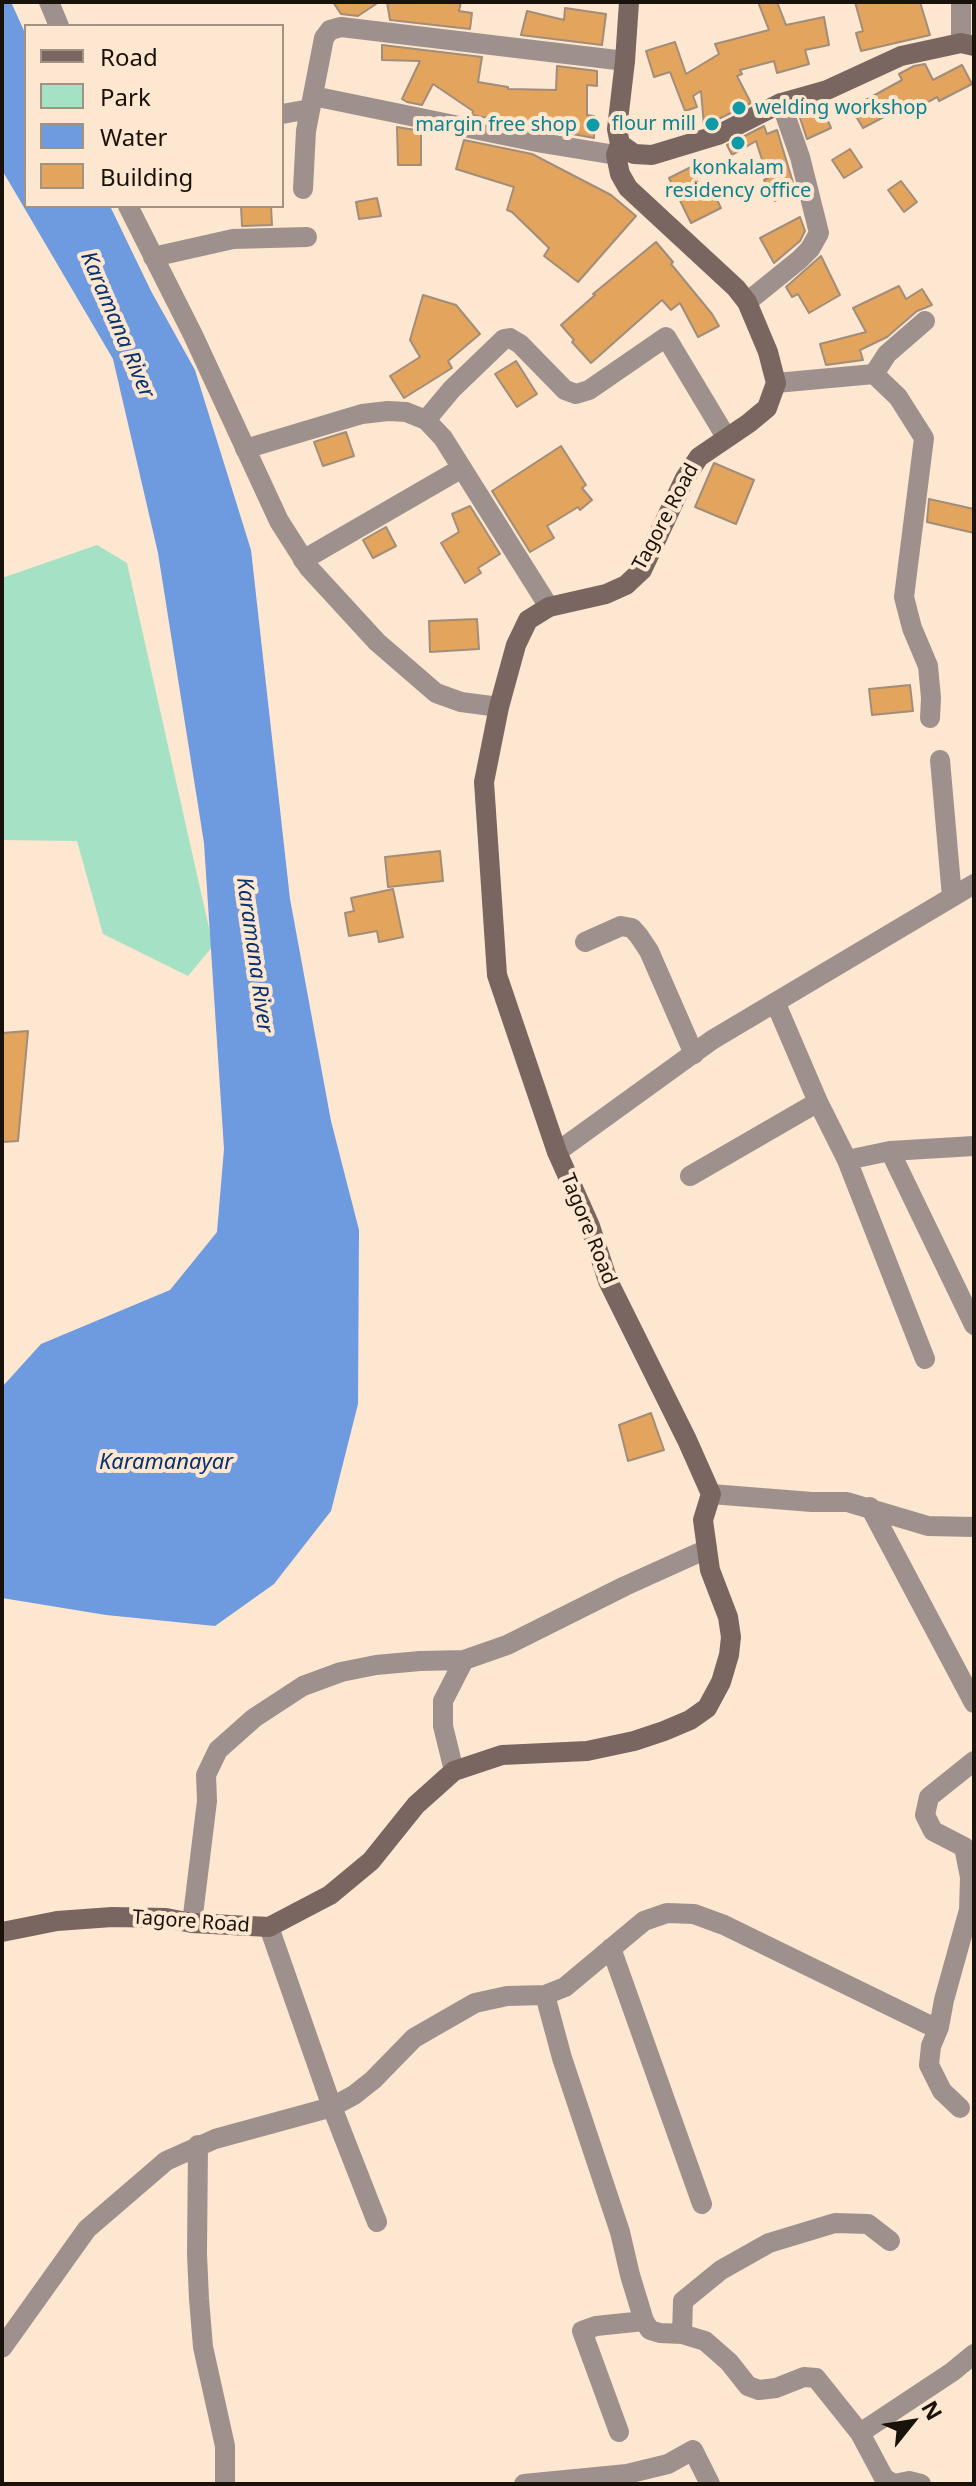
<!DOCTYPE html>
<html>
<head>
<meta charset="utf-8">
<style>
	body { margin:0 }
	#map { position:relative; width:976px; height:2486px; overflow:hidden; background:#fde7d1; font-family:"Noto Sans",sans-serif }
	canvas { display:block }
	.frame { position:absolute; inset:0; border:4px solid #19120a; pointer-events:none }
	.legend { position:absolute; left:24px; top:24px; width:260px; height:184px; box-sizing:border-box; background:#fde7d1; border:2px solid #a29281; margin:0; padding:10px 14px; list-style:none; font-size:24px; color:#19120a }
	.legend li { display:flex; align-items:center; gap:16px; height:40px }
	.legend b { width:40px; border:2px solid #a29281 }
	.north { position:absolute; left:872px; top:2382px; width:80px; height:80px; -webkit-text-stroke:6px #fde7d1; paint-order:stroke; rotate:60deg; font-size:22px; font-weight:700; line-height:32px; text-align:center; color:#19120a }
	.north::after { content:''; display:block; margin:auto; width:28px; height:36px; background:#19120a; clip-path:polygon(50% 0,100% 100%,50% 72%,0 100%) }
</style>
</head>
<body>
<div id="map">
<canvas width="976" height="2486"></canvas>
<div class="frame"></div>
<ul class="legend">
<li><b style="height:10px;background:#796660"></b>Road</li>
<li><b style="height:22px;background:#a5e1c4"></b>Park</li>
<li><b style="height:22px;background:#6e9ae0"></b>Water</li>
<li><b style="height:22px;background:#e3a45e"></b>Building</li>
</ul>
<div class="north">N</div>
</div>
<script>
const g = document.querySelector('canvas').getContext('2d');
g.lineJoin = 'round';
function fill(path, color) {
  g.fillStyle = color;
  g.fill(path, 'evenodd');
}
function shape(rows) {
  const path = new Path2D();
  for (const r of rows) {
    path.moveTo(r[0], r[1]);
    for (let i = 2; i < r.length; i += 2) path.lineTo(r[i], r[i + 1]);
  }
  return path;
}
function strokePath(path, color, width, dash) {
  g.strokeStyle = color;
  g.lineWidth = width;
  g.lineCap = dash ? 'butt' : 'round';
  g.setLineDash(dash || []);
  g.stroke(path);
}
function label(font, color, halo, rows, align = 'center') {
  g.font = font + ' "Noto Sans",sans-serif';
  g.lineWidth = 8;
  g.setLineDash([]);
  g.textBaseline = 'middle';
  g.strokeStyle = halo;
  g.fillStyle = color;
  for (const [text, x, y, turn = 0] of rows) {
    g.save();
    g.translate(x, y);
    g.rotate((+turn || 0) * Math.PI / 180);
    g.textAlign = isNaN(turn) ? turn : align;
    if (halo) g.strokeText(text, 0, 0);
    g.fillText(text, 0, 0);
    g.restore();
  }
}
fill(shape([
	[97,545,127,563,213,946,188,976,103,934,77,841,2,840,2,578]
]), '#a5e1c4');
fill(shape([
	[2,2,11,2,26,35,26,206,110,206,151,291,195,370,251,550,290,899,331,1121,359,1230,358,1404,331,1511,274,1584,215,1626,106,1615,2,1598,2,1387,41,1344,170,1290,217,1232,224,1149,204,843,158,553,113,359,2,170]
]), '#6e9ae0');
const building = shape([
	[333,2,379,2,358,16,341,14,333,2],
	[387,2,461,2,459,11,472,13,470,29,390,20,387,2],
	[758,2,777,2,786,25,824,17,829,45,805,50,809,64,777,73,774,61,740,70,742,74,737,76,751,103,704,126,701,91,693,96,697,107,685,111,670,72,654,77,646,51,675,42,686,74,719,54,715,44,769,30,758,2],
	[855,2,920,2,930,35,861,51,856,33,863,31,855,2],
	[565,8,606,14,602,45,521,35,527,11,564,20,565,8],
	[382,45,482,57,478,82,508,87,508,89,556,90,557,66,597,71,597,86,587,85,587,115,594,116,594,138,472,115,473,111,433,84,422,105,407,102,402,99,420,61,382,60,382,45],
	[925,64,933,80,962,65,972,84,939,101,937,97,917,108,914,101,863,128,851,108,902,80,899,74,914,66,925,64],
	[814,107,816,112,823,109,831,128,807,139,798,112,814,107],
	[764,126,767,134,777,130,795,189,775,201,764,180,768,178,756,141,732,155,727,145,764,126],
	[397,127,421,131,421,165,398,165,397,127],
	[464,140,532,154,611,195,636,216,578,282,544,256,549,248,512,212,507,210,514,187,456,169,464,140],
	[850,149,862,167,844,178,832,160,850,149],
	[691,167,706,197,714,194,721,208,691,223,669,178,691,167],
	[901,181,917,202,904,212,888,190,901,181],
	[377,198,381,216,359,219,356,202,377,198],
	[241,206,271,206,272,225,242,226,241,206],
	[800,217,805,231,800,241,774,263,760,238,800,217],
	[656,242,673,262,671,264,712,314,719,326,698,337,680,303,671,310,662,300,591,363,572,342,574,340,561,325,595,295,593,294,656,242],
	[821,256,840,295,809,313,798,294,792,297,786,287,821,256],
	[899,286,906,299,922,289,932,305,917,311,887,337,860,350,863,360,826,365,820,344,866,332,853,308,899,286],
	[423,295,456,305,480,334,448,361,452,368,404,398,390,376,420,357,410,340,423,295],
	[516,361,537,394,517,407,495,374,516,361],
	[346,432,354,456,323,466,314,442,346,432],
	[561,446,586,485,582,488,592,500,580,510,578,507,547,526,554,538,530,552,492,491,561,446],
	[714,463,754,480,736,524,695,507,714,463],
	[929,499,974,509,974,533,927,522,929,499],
	[470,506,500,554,478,568,481,573,465,583,441,543,459,532,452,514,470,506],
	[386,527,396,546,373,558,363,540,386,527],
	[477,619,479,649,430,652,429,621,477,619],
	[910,685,913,711,872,715,869,689,910,685],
	[440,851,443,881,388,887,385,857,440,851],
	[393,889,403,937,379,942,377,931,349,936,345,913,354,911,351,898,393,889],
	[28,1031,18,1141,2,1142,2,1033,28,1031],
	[651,1413,664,1450,628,1461,619,1425,651,1413]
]);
fill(building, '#e3a45e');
strokePath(building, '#a18d79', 2);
strokePath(shape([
	[49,2,59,26],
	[961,2,961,43],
	[313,96,542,143,616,155],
	[282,114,310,109],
	[303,189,306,131,324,38,330,30,341,27,625,61],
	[128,206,193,335,279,521,309,568,377,642,436,693,461,702,499,707],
	[153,257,233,239,307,237],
	[747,302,799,260,810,249,819,233,800,157,781,103],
	[874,374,887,354,925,321],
	[776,383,874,374,898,397,924,438,904,597,912,628,928,666,931,698,930,718],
	[426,420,452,389,504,339,510,338,520,344,565,390,576,394,589,390,666,337,726,437],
	[245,449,362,414,388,411,406,412,426,420,443,438,549,607],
	[303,560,462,468],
	[940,760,952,897],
	[585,942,621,926,632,928,639,936,649,951,694,1054],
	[776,1004,818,1102,847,1160,925,1359],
	[890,1151,974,1325],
	[557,1152,712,1040,974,884],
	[847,1160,890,1151,974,1146],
	[690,1176,818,1102],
	[711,1494,812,1502,847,1502,928,1526,974,1527],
	[870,1507,974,1703],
	[454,1771,443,1726,443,1701,464,1660],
	[192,1923,207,1801,206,1775,218,1750,254,1718,303,1686,341,1672,376,1665,420,1661,464,1660,507,1645,625,1586,707,1549],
	[269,1927,332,2107,377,2222],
	[611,1948,702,2204],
	[545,1995,562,2058,620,2232,630,2275,644,2321,650,2330,660,2333,682,2334,705,2341,729,2362,748,2386,759,2390,776,2388,804,2377,816,2378,860,2433,884,2478,894,2484,909,2481,921,2484],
	[960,2108,942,2091,929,2065,931,2046,939,2027,944,2000,969,1910,970,1877,964,1847,933,1831,925,1815,929,1797,974,1761],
	[198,2145,197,2254,199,2299,203,2347,225,2446,225,2484],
	[682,2334,683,2301,721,2270,769,2243,835,2223,868,2224,890,2241],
	[2,2348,87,2229,166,2161,215,2139,332,2107,354,2095,373,2080,414,2038,475,2003,507,1996,545,1995,565,1987,644,1921,667,1913,694,1914,724,1925,927,2024,939,2027],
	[619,2432,582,2331,596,2326,644,2321],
	[860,2433,952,2372,974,2354],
	[524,2484,627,2474,668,2464,693,2450,710,2484]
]), '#9e918d', 20);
strokePath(shape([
	[629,2,625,61,617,129,620,144,634,154,652,155,718,135,781,103,827,90,901,56,961,43,974,46],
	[2,1932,57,1921,112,1917,166,1918,192,1923,269,1927,330,1895,371,1861,416,1805,454,1771,502,1755,587,1751,634,1741,664,1731,690,1720,707,1708,721,1682,729,1655,731,1637,728,1617,710,1570,707,1549,703,1520,711,1494,687,1440,608,1281,590,1226,557,1152,497,975,484,782,499,707,516,645,528,620,549,607,606,594,626,585,642,570,685,478,699,457,749,423,767,408,776,383,768,352,747,302,736,288,628,188,620,174,616,155,620,144]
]), '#796660', 20);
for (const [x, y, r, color] of [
	[739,108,8,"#0f9aa8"],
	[712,124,8,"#0f9aa8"],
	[593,125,8,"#0f9aa8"],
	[738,143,8,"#0f9aa8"]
]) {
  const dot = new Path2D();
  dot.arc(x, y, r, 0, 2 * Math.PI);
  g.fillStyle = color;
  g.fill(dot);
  strokePath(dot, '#fde7d1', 3);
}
label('20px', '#0d838f', '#fde7d1', [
	["welding workshop",755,108,"left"],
	["flour mill",696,124],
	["margin free shop",577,125],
	["konkalam",738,168,"center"],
	["residency office",738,191,"center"]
], 'right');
label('20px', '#19120a', '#fde7d1', [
	["Tagore Road",666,517,-62],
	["Tagore Road",588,1229,68],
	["Tagore Road",191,1922,4]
]);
label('italic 22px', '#08316e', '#fde7d1', [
	["Karamana River",117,325,67],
	["Karamana River",254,955,82],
	["Karamanayar",166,1463]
]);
</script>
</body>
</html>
